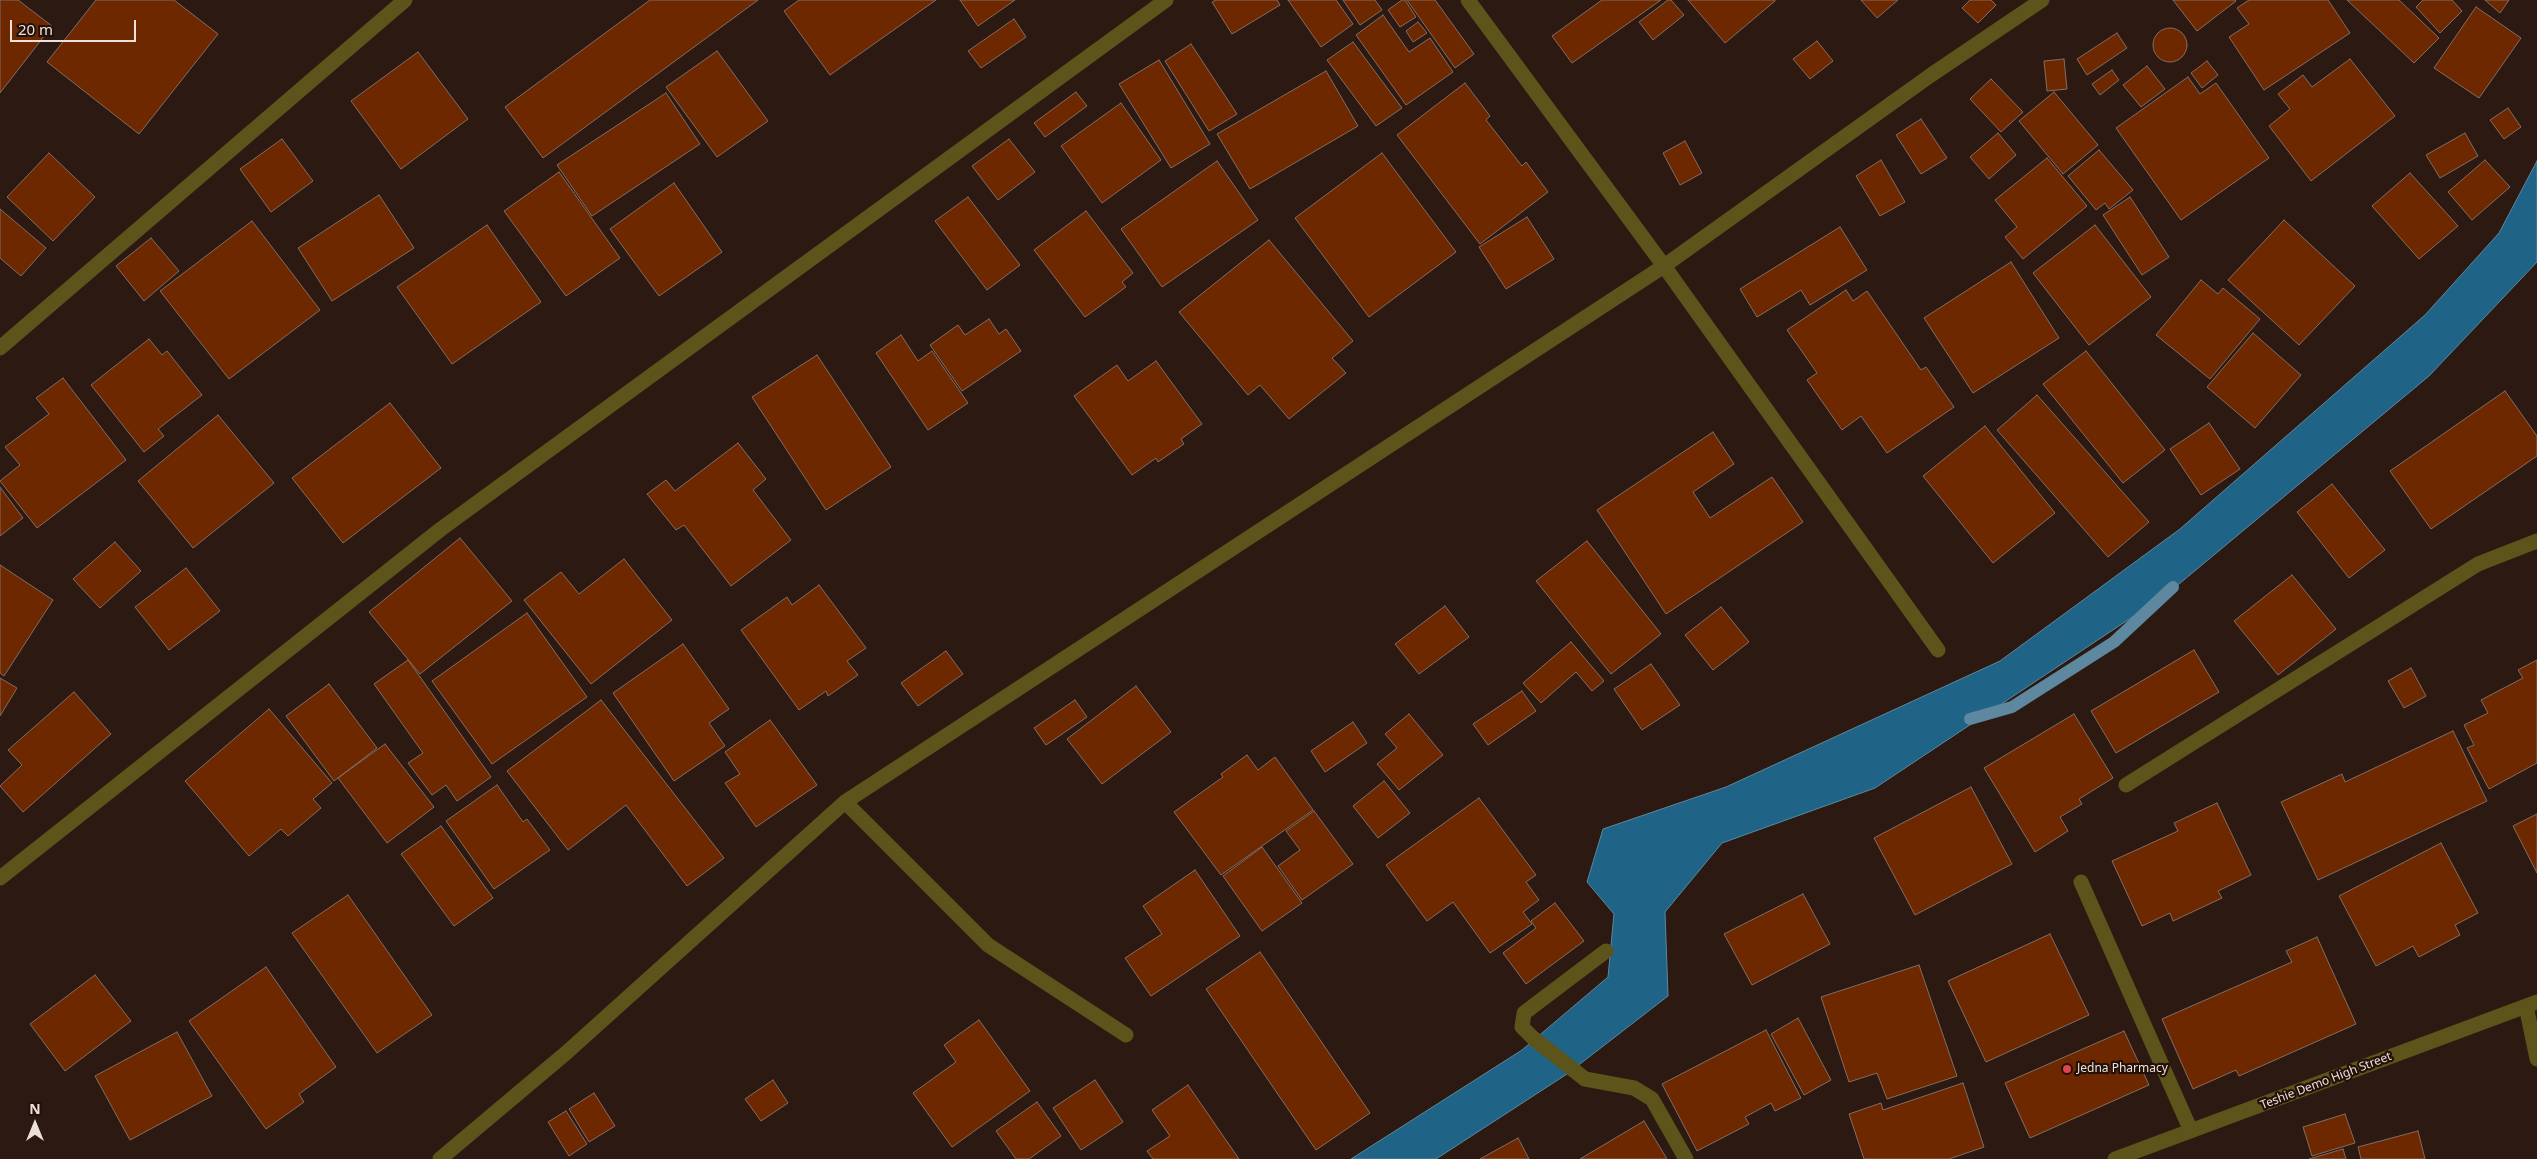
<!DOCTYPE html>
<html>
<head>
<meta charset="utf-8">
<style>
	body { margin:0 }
	#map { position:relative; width:2537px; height:1159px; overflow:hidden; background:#2c1911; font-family:"Noto Sans",sans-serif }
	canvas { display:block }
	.north { position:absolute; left:10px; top:1099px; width:50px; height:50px; -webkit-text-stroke:4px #221009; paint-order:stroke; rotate:0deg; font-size:14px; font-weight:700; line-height:20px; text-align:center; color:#ede0da }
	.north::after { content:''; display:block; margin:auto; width:18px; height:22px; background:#ede0da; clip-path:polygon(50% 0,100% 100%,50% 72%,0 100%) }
	.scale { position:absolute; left:10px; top:20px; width:126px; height:22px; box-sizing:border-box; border:2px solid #ede0da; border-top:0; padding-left:6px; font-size:15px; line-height:18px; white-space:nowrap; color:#ede0da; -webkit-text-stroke:4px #221009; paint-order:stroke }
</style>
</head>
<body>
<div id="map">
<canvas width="2537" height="1159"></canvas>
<div class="north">N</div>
<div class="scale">20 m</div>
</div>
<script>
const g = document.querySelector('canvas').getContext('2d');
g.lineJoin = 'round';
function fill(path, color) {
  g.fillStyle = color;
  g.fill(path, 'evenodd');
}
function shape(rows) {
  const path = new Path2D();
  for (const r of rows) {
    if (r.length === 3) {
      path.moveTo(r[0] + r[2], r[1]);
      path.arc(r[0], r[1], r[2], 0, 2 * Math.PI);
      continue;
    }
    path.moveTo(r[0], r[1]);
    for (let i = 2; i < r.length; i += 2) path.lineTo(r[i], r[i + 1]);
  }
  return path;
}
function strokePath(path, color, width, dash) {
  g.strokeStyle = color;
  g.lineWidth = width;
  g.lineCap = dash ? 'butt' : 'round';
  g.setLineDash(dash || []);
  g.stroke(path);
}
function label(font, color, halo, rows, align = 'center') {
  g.font = font + ' "Noto Sans",sans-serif';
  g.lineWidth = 4.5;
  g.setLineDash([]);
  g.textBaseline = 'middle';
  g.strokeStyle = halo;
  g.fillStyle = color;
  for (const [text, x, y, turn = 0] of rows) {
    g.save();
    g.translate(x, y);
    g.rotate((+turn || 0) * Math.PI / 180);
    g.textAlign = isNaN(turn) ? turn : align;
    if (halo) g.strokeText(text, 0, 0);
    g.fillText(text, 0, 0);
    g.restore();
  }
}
const water = shape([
	[2537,161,2537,262,2429,376,2167,594,1875,788,1722,843,1665,912,1668,996,1567,1074,1436,1159,1351,1159,1522,1050,1608,977,1614,914,1587,882,1603,829,1726,787,2000,661,2180,529,2425,315,2499,233,2537,161]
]);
fill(water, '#1f6386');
strokePath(water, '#5d889f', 1);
strokePath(shape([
	[1970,719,2012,707,2114,642,2173,587]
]), '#5d889f', 12);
const building = shape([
	[0,0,18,0,52,26,0,93,0,0],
	[96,0,174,0,218,34,139,134,47,62,96,0],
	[650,0,758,0,543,158,505,107,650,0],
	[799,0,936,0,830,75,784,11,799,0],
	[960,0,1015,0,978,26,960,0],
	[1216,0,1277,0,1280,5,1232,34,1212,2,1216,0],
	[1288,0,1336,0,1353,24,1321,47,1288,0],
	[1343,0,1375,0,1382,10,1360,25,1343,0],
	[1402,0,1405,0,1416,17,1400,27,1388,10,1402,0],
	[1407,0,1435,0,1474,54,1455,68,1407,0],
	[1602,0,1661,0,1572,63,1552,36,1602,0],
	[1668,0,1671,0,1684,15,1653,40,1639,22,1668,0],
	[1688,0,1775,0,1775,1,1725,43,1688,0],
	[1861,0,1898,0,1877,18,1861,0],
	[1970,0,1991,0,1996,5,1978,23,1962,8,1970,0],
	[2173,0,2235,0,2236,1,2197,31,2173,0],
	[2249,0,2328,0,2350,33,2264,90,2229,37,2249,24,2237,8,2249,0],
	[2347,0,2399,0,2439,38,2414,63,2347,0],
	[2423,0,2452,0,2462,11,2440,33,2416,7,2423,0],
	[2485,0,2509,0,2500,13,2485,0],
	[2476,7,2521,38,2479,98,2434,68,2476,7],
	[1383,15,1409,52,1430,38,1453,72,1406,105,1356,35,1383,15],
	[1014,19,1026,37,981,68,968,51,1014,19],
	[1418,22,1427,33,1413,42,1406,31,1418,22],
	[2170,45,17],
	[2117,33,2127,48,2087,75,2077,59,2117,33],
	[1817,41,1833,61,1810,79,1793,59,1817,41],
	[1353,42,1402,108,1376,126,1327,60,1353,42],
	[1191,44,1237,114,1209,131,1165,61,1191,44],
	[717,51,768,121,717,157,666,87,717,51],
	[418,52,468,119,401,169,351,101,418,52],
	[2064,59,2067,89,2047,91,2044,61,2064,59],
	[2350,59,2395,116,2311,181,2269,126,2290,109,2278,94,2303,75,2312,87,2350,59],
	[1159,60,1210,144,1171,168,1119,84,1159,60],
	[2207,61,2218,75,2202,88,2191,73,2207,61],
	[2147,66,2165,89,2141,107,2123,85,2147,66],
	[2112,70,2119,80,2100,95,2092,84,2112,70],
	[1326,71,1358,126,1250,189,1217,134,1326,71],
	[2188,77,2200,94,2216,83,2269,158,2181,220,2116,128,2188,77],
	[1991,79,2023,112,2001,132,1970,99,1991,79],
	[1465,83,1490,116,1486,120,1522,166,1526,162,1548,192,1480,244,1397,135,1465,83],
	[1076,92,1087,106,1045,137,1034,123,1076,92],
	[2054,92,2098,145,2063,174,2019,121,2054,92],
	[666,93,700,144,592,216,557,165,666,93],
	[1121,103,1161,160,1102,203,1061,146,1121,103],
	[2508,108,2521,127,2504,139,2490,120,2508,108],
	[1921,119,1947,158,1921,174,1896,135,1921,119],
	[1998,133,2016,155,1989,179,1970,157,1998,133],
	[2465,133,2478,156,2440,178,2426,155,2465,133],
	[282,139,313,181,271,212,240,169,282,139],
	[1009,139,1035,172,998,200,972,166,1009,139],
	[1685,141,1702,173,1680,185,1663,153,1685,141],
	[2099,150,2133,190,2109,209,2105,203,2096,210,2068,176,2099,150],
	[49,153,95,197,53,241,7,197,49,153],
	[1382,153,1456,252,1369,317,1295,218,1382,153],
	[2047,158,2087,206,2023,259,2005,237,2017,227,1995,200,2047,158],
	[1881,160,1905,202,1880,216,1856,176,1881,160],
	[2485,160,2510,187,2472,220,2448,192,2485,160],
	[1217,161,1258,220,1162,287,1121,229,1217,161],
	[559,172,620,258,566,296,504,211,559,172],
	[2410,173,2458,226,2419,259,2372,206,2410,173],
	[674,183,722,252,659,296,610,229,674,183],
	[379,195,414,248,332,301,298,248,379,195],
	[968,197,1020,265,987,290,935,221,968,197],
	[2130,197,2169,257,2142,275,2103,215,2130,197],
	[0,209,46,248,21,276,0,258,0,209],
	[1086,211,1133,273,1122,282,1126,287,1085,317,1034,250,1086,211],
	[1527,217,1554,259,1506,289,1479,247,1527,217],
	[2284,220,2355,286,2299,345,2228,280,2284,220],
	[252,221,320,310,229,379,160,291,252,221],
	[487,225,541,302,452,364,397,287,487,225],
	[2095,225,2151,297,2089,345,2033,273,2095,225],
	[1840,227,1867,270,1810,305,1801,290,1757,317,1740,289,1840,227],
	[151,238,179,271,144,301,116,266,151,238],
	[1269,240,1353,341,1332,358,1346,373,1289,419,1260,385,1248,395,1179,312,1269,240],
	[2011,262,2059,338,1973,393,1924,318,2011,262],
	[2201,280,2218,294,2223,288,2260,319,2210,379,2156,335,2201,280],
	[1846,290,1853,301,1867,291,1921,370,1926,367,1954,407,1887,453,1861,416,1842,430,1807,380,1817,373,1787,330,1846,290],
	[989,319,999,334,1006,329,1021,351,962,391,930,345,958,325,965,335,989,319],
	[2253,333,2301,375,2255,428,2207,387,2253,333],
	[901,335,918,361,932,351,968,403,928,430,876,353,901,335],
	[149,339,162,355,167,351,202,395,158,429,164,436,144,452,91,385,149,339],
	[2086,351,2165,450,2123,483,2043,384,2086,351],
	[817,355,891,467,826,510,752,397,817,355],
	[1156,361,1202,424,1181,439,1184,444,1158,462,1156,458,1132,475,1074,396,1117,365,1128,381,1156,361],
	[63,378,126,460,37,528,0,481,20,465,5,447,49,414,36,398,63,378],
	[2505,391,2537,436,2537,456,2431,529,2390,471,2505,391],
	[2037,395,2149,522,2108,557,1997,430,2037,395],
	[390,403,441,468,343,543,292,478,390,403],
	[218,415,274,483,193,548,138,481,218,415],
	[2209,423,2240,469,2201,495,2170,449,2209,423],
	[1985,426,2055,513,1993,563,1923,476,1985,426],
	[1713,432,1734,464,1693,492,1710,518,1772,477,1803,522,1666,614,1597,510,1713,432],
	[738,443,766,479,753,490,791,540,731,586,684,525,676,530,647,494,666,480,675,491,738,443],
	[2332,484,2385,550,2349,578,2297,512,2332,484],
	[0,487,23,518,0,536,0,487],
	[460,538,512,601,420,674,369,612,460,538],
	[1587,541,1661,634,1611,674,1536,581,1587,541],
	[115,542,141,571,100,608,73,579,115,542],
	[624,559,672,620,591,684,524,600,561,572,579,594,624,559],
	[0,565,53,600,4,676,0,673,0,565],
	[186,568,220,611,169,650,135,607,186,568],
	[2292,575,2336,629,2278,675,2234,621,2292,575],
	[819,585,866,648,847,661,858,675,828,696,826,691,799,710,741,630,787,597,792,605,819,585],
	[1445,606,1469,637,1419,674,1395,644,1445,606],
	[1721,607,1749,642,1713,670,1685,635,1721,607],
	[527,613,587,697,492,764,432,681,527,613],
	[1571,642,1604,681,1592,691,1576,672,1541,703,1523,683,1571,642],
	[683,644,729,709,709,723,725,746,674,781,613,693,683,644],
	[2194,650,2219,692,2116,753,2091,711,2194,650],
	[946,651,963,674,918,706,901,683,946,651],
	[408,660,491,777,457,801,446,785,432,795,408,763,423,753,374,684,408,660],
	[2537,660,2537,763,2489,789,2467,748,2474,745,2464,725,2488,713,2481,700,2523,678,2518,670,2537,660],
	[1651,664,1680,705,1642,730,1614,689,1651,664],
	[2411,668,2426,696,2404,708,2388,681,2411,668],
	[0,678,17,688,0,716,0,678],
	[329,684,377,748,334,781,286,716,329,684],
	[1136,686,1171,732,1102,784,1067,739,1136,686],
	[1522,691,1536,711,1488,745,1473,724,1522,691],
	[74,692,111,734,23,812,0,786,22,765,8,750,74,692],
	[601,700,724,858,687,886,626,805,568,850,507,771,601,700],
	[1075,700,1087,717,1046,745,1034,728,1075,700],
	[269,709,332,783,313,799,321,808,288,836,281,829,249,856,185,781,269,709],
	[1409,714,1443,755,1399,790,1377,764,1397,748,1385,734,1409,714],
	[2074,714,2113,778,2079,799,2082,804,2060,817,2068,831,2035,852,1984,768,2074,714],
	[770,720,817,785,756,827,725,783,740,774,725,752,770,720],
	[1353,722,1367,743,1325,772,1311,751,1353,722],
	[2453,731,2487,801,2318,880,2281,802,2342,774,2345,782,2453,731],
	[385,744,434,807,387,843,338,778,385,744],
	[1247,755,1258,770,1275,757,1313,810,1221,875,1174,812,1223,777,1221,774,1247,755],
	[1384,781,1410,813,1378,838,1353,806,1384,781],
	[497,785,523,822,527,819,550,850,494,889,446,821,497,785],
	[1971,787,2012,864,1915,915,1874,838,1971,787],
	[1479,798,1536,875,1526,882,1539,900,1523,912,1532,924,1490,953,1453,902,1427,921,1386,865,1479,798],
	[2217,803,2251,875,2218,891,2222,898,2173,921,2170,913,2142,926,2112,861,2178,831,2174,823,2217,803],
	[1314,811,1353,864,1302,900,1278,866,1300,850,1286,831,1314,811],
	[2537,814,2537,873,2513,826,2537,814],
	[441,826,493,898,454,926,401,854,441,826],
	[2441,843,2478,913,2455,925,2460,935,2419,957,2413,946,2376,966,2339,896,2441,843],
	[1262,847,1302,903,1262,931,1223,876,1262,847],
	[1195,870,1240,936,1151,996,1125,958,1162,934,1143,906,1195,870],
	[1803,894,1830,944,1752,985,1724,934,1803,894],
	[348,895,432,1015,377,1053,292,933,348,895],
	[1555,903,1584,941,1526,984,1503,953,1536,928,1531,921,1555,903],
	[2050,934,2089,1015,1986,1062,1948,981,2050,934],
	[2317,937,2356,1024,2239,1076,2236,1070,2193,1089,2162,1019,2292,962,2286,951,2317,937],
	[1260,952,1370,1113,1316,1150,1206,989,1260,952],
	[1919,965,1957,1076,1887,1099,1877,1073,1849,1082,1821,997,1919,965],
	[266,967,336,1067,299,1094,304,1102,266,1129,189,1021,266,967],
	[95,975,131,1021,65,1071,30,1024,95,975],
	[1798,1018,1831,1080,1804,1095,1771,1034,1798,1018],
	[979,1020,1030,1091,952,1147,913,1093,956,1062,944,1045,979,1020],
	[1766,1030,1801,1098,1775,1111,1771,1103,1745,1117,1749,1124,1697,1151,1662,1084,1766,1030],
	[2124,1031,2149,1085,2030,1138,2005,1083,2124,1031],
	[177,1032,212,1096,130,1140,95,1076,177,1032],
	[773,1080,788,1103,761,1121,745,1099,773,1080],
	[1095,1080,1123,1122,1081,1150,1053,1108,1095,1080],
	[1963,1083,1984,1147,1949,1159,1864,1159,1849,1114,1881,1103,1883,1110,1963,1083],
	[1188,1085,1239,1159,1153,1159,1147,1151,1170,1136,1152,1110,1188,1085],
	[594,1093,615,1126,589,1142,569,1109,594,1093],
	[1037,1102,1061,1136,1029,1159,1016,1159,996,1131,1037,1102],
	[566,1111,587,1144,569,1156,548,1122,566,1111],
	[2345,1114,2355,1143,2312,1156,2303,1127,2345,1114],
	[1644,1121,1667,1159,1580,1159,1644,1121],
	[2418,1131,2425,1159,2361,1159,2358,1147,2418,1131],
	[1518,1138,1529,1159,1480,1159,1518,1138],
	[2343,1149,2346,1159,2309,1159,2343,1149]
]);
fill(building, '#6e2800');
strokePath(building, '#846d63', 1);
strokePath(shape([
	[1468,0,1664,266,1938,650],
	[0,348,405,0],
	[2126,785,2478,564,2537,541],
	[845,802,988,945,1126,1035],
	[0,878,441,529,1166,0],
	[2081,882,2191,1131],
	[1606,951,1524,1013,1522,1027,1533,1038,1585,1079,1634,1088,1652,1099,1686,1159],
	[2526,1006,2537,1059],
	[440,1159,566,1053,845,802,1664,266,1931,75,2042,0],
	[2115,1159,2537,1002]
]), '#5c541b', 15);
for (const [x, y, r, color] of [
	[2067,1069,5,"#e0444e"]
]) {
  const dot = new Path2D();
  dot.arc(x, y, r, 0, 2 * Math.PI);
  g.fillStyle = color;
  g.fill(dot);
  strokePath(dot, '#221009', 2);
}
label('12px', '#ede0da', '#221009', [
	["Jedna Pharmacy",2077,1069]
], 'left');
label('12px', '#ede0da', '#221009', [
	["Teshie Demo High Street",2326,1081,-21]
]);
</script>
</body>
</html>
